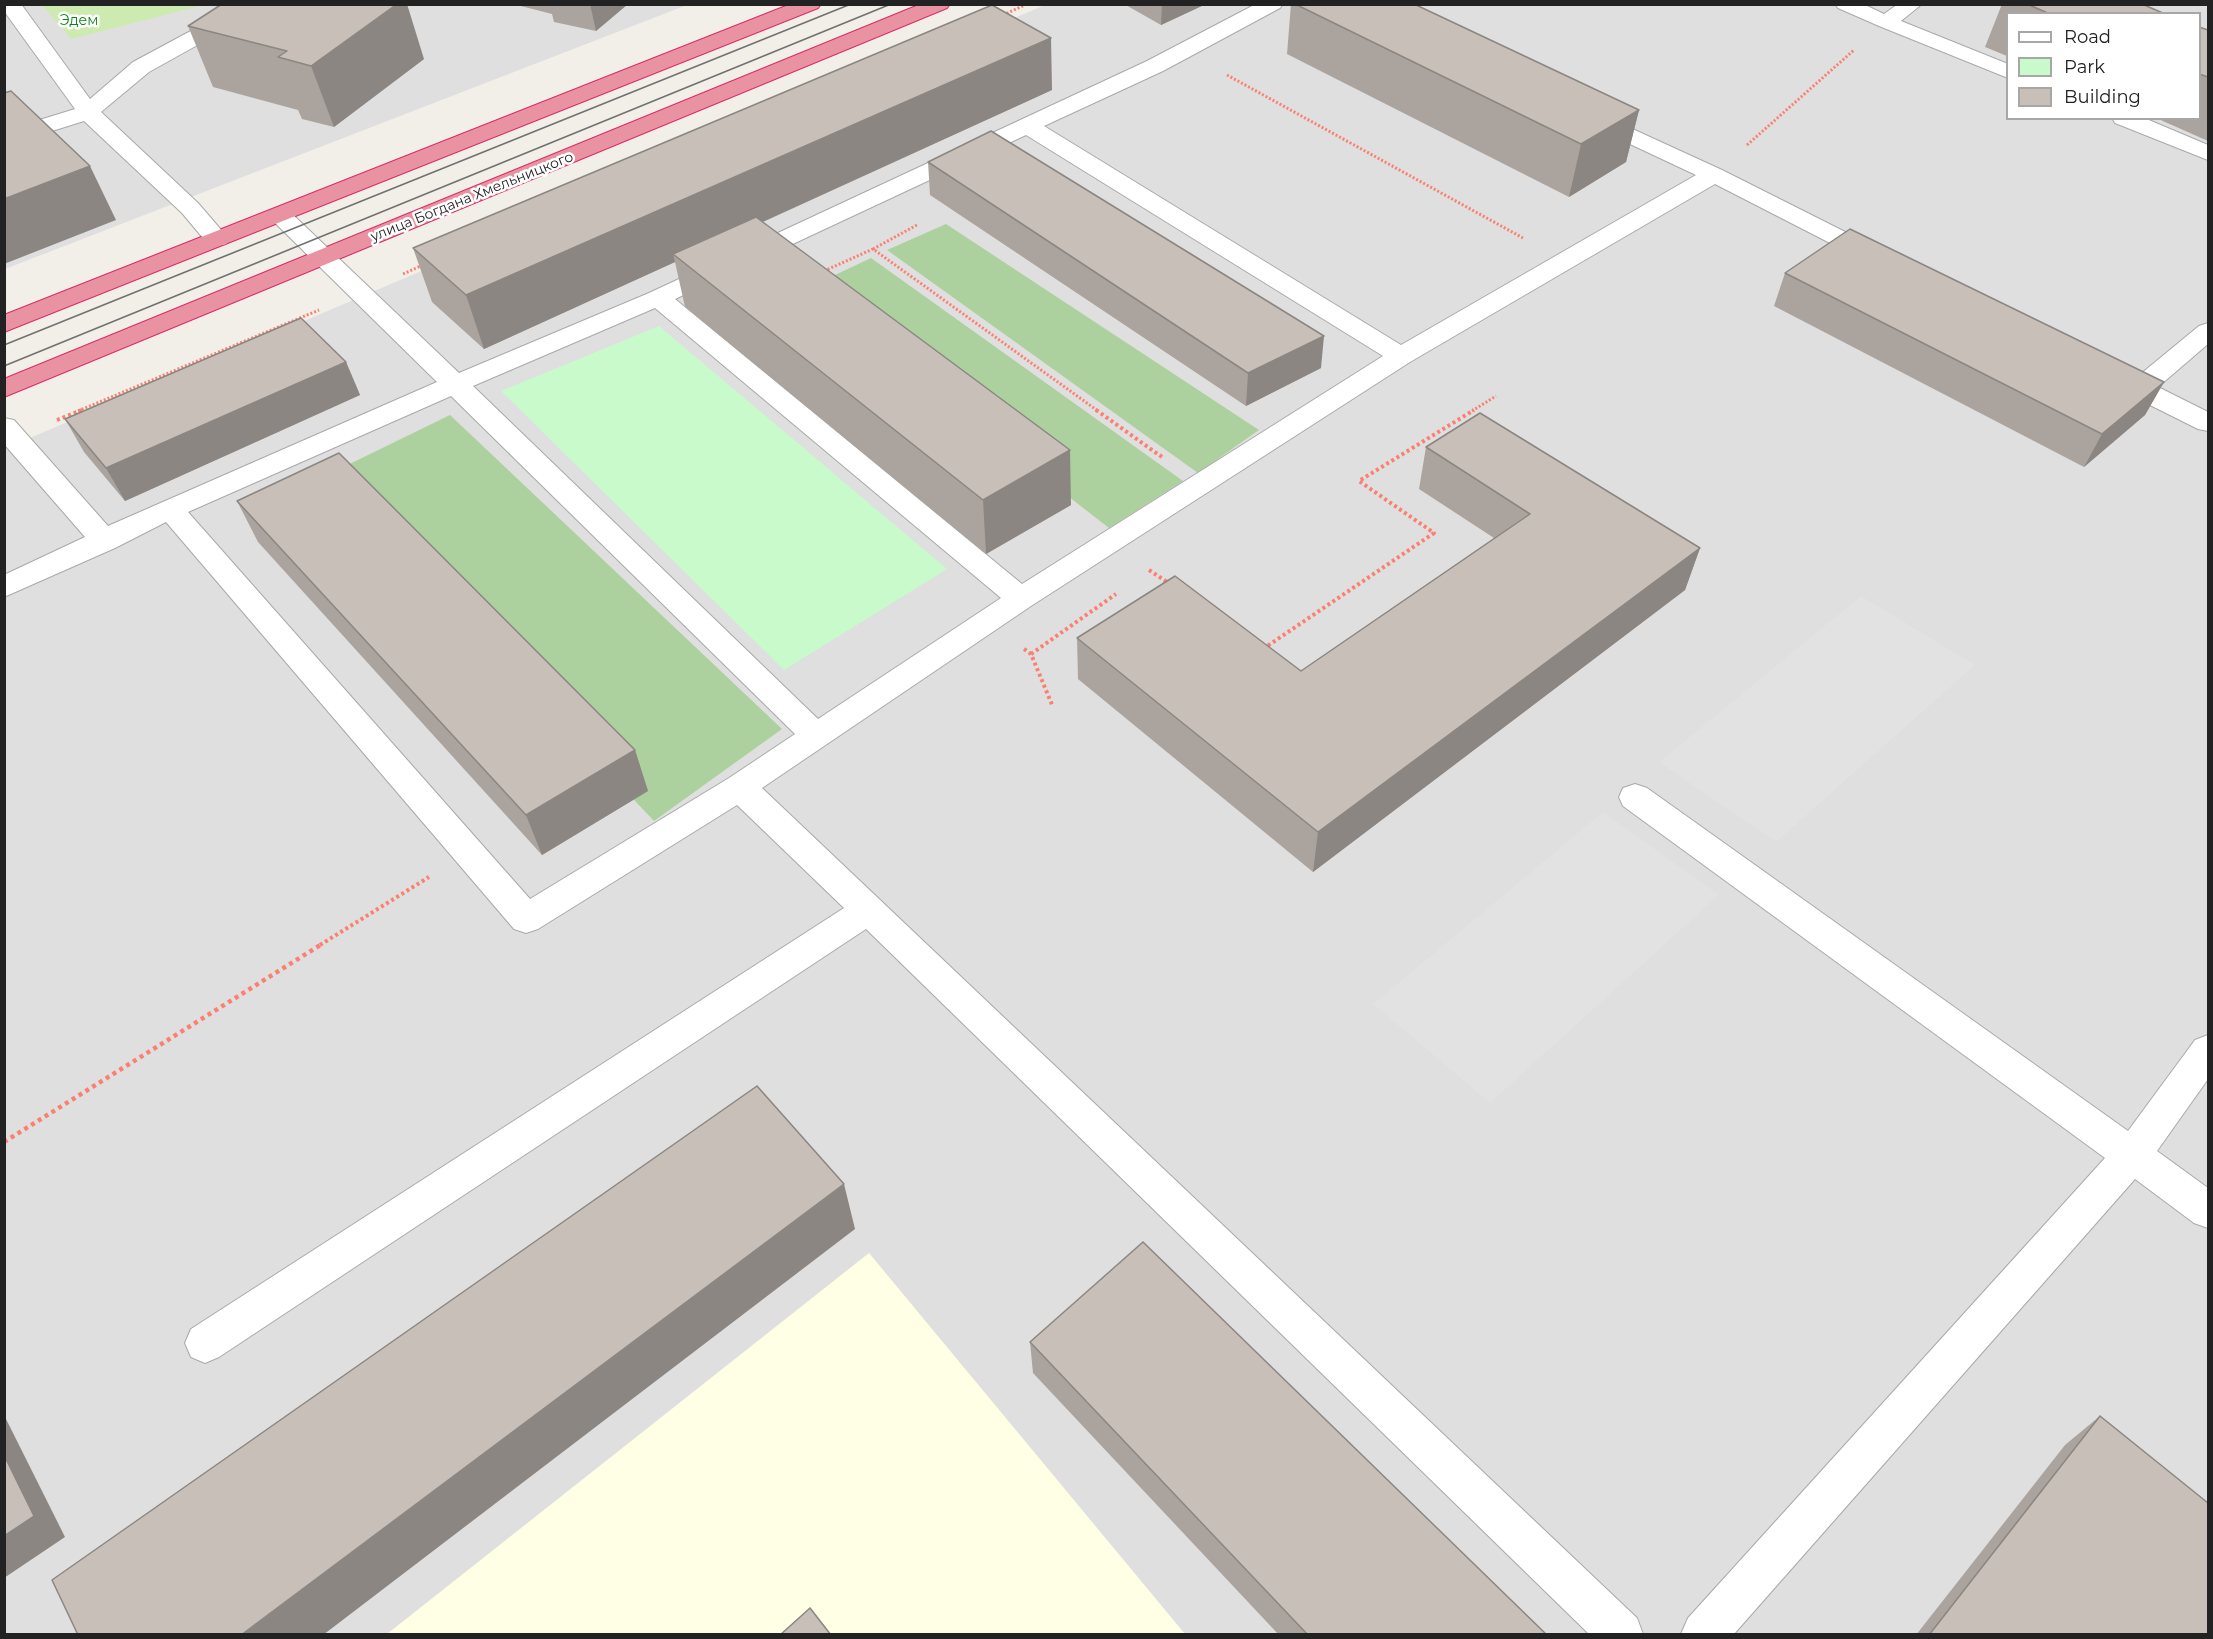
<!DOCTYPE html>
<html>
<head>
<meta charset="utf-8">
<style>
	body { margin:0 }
	#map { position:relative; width:2213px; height:1639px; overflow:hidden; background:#f2efe9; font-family:Montserrat,sans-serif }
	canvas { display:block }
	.frame { position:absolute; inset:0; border:6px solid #222; pointer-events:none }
	.legend { position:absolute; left:2006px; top:12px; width:195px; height:108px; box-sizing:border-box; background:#fff; border:2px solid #a7a7a7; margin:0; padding:8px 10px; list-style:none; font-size:18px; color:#222 }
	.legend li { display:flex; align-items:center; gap:12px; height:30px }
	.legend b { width:30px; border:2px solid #a7a7a7 }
</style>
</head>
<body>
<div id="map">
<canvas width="2213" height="1639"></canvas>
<div class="frame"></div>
<ul class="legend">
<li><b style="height:8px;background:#fff"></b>Road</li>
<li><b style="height:16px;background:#c8facc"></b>Park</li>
<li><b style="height:16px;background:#c7bfb8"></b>Building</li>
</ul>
</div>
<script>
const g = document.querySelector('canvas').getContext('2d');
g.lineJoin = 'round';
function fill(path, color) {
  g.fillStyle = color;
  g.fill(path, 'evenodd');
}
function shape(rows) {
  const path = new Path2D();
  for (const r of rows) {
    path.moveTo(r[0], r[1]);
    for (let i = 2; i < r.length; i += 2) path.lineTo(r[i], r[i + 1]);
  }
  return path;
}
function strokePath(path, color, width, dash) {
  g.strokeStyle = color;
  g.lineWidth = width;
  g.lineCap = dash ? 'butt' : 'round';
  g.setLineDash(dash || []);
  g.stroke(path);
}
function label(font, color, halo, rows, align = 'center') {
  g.font = font + ' Montserrat,sans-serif';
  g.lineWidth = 5;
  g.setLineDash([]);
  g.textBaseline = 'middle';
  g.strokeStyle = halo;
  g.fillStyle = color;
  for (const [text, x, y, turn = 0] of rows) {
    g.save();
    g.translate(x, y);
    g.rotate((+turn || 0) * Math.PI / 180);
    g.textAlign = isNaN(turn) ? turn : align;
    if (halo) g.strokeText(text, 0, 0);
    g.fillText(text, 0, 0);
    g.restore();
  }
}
fill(shape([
	[5,5,687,5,5,269],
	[1045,5,2208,5,2208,1634,5,1634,4,449],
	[2008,14,2200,14,2200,118,2008,118]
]), '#e0dfdf');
fill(shape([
	[869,1253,1185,1634,387,1634]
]), '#ffffe5');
fill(shape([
	[42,5,204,5,71,39]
]), '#cdebb0');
fill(shape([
	[946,224,1259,430,1198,473,887,250],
	[871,258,1183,481,1109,528,803,290],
	[450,415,782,729,654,821,327,475]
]), '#add19e');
fill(shape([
	[659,326,947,569,784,670,501,391]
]), '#c8facc');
fill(shape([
	[1861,596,1975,665,1776,842,1659,762],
	[1603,812,1719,895,1490,1103,1373,1004]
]), '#e2e2e2');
const minor = shape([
	[4,4,21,4,90,99,133,62,241,4,267,4,264,8,149,72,101,112,198,203,229,239,226,244,217,246,208,244,182,213,84,121,4,146,4,131,75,109,4,11,4,4],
	[1256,4,1283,4,1280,8,1163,71,1044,126,1401,345,1696,175,1583,122,1580,117,1583,112,1591,110,1722,170,1887,253,1890,258,1887,263,1878,265,1869,263,1715,184,1410,362,1031,606,762,788,1637,1618,1643,1634,1589,1634,866,929,219,1357,205,1363,191,1357,185,1343,191,1329,844,908,737,805,538,929,526,933,514,929,166,522,115,548,4,597,4,575,85,537,4,444,4,418,14,420,108,526,437,382,272,220,268,215,272,210,280,208,288,210,459,373,649,293,1147,61,1256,4],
	[1026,135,1383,356,1022,584,675,299,1026,135],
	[655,308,1001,598,818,719,473,386,655,308],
	[451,396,795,734,729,778,530,899,188,512,451,396],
	[1835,4,1863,4,1884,14,1898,4,1922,4,1901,21,2008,64,2008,78,1879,26,1838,8,1835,4],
	[2112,118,2144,118,2208,145,2208,160,2115,123,2112,118],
	[2208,323,2208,344,2158,387,2208,412,2208,431,2198,429,2108,384,2104,378,2108,372,2117,370,2137,377,2199,326,2208,323],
	[1635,784,1647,788,2128,1131,2195,1040,2208,1035,2208,1079,2157,1151,2208,1188,2208,1228,2194,1223,2135,1179,1734,1634,1681,1634,1688,1618,2105,1158,1623,806,1619,797,1623,788,1635,784]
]);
const highway = shape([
	[791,4,821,4,818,8,4,332,4,315,791,4],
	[921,4,950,4,947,8,4,397,4,379,921,4]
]);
strokePath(minor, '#a9a9a9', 2);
strokePath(highway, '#dc2a67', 2);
strokePath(shape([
	[1003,15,1027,4],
	[1227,75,1523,238],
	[1747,145,1854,50],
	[873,249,917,225],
	[824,271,873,249,1098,411],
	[403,274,423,265],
	[78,411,319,310],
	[1472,411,1496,396]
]), '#fa8072', 3, [2, 2]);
strokePath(shape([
	[1096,410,1162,457],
	[57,420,82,410],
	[1149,570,1170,584],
	[1024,649,1031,654,1053,707],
	[1263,649,1434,533,1359,481,1474,410],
	[1031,654,1116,594],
	[320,945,429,877]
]), '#fa8072', 4, [3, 3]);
strokePath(shape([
	[4,1142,322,944]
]), '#fa8072', 4.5, [4, 4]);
fill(minor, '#fff');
fill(highway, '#e892a2');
strokePath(shape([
	[4,345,851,4],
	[4,366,891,4]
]), '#707070', 1.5);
fill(shape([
	[513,4,628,4,596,31,554,22,552,14],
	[1124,4,1206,4,1161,25],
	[1291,4,1414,4,1639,110,1626,162,1569,197,1287,54],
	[2002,4,2142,4,2165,14,2007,14,2007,56,1985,47],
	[188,26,424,59,334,127,302,119,298,110,213,87],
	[2199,27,2208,30,2208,141,2156,118,2199,118],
	[1052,90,763,222,1071,505,986,554,685,307,675,262,484,349,432,302,413,248],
	[928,162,1321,368,1246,406,930,195],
	[1785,273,2164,382,2145,415,2084,467,1774,306],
	[346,362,360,395,125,501,84,452,65,419],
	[1426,447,1700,548,1685,590,1313,872,1078,679,1077,638,1301,671,1494,538,1419,489],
	[237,501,635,750,648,791,542,855,258,542],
	[1030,1342,1547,1635,1279,1635,1033,1373],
	[2100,1416,2208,1635,1916,1635,2065,1445]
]), '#aba49e');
fill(shape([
	[397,4,407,4,424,59,334,127,311,66],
	[590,4,628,4,596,31],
	[1162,4,1206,4,1161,25],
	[1051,38,1052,90,681,259,673,254,675,262,484,349,466,295],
	[1639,110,1626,162,1569,197,1581,144],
	[90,166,116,220,4,264,4,199],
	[1324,336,1321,368,1246,406,1248,373],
	[346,362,360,395,125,501,106,468],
	[2164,382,2145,415,2084,467,2102,434],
	[1070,450,1071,505,986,554,983,500],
	[1700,548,1685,590,1313,872,1318,832],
	[635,750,648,791,542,855,526,815],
	[844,1184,855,1229,323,1635,241,1635],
	[4,1415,65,1537,4,1578]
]), '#8b8681');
const building = shape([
	[222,4,397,4,311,66,278,57,287,51,188,26,222,4],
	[1295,4,1414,4,1639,110,1581,144,1295,4],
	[2027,4,2142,4,2165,14,2050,14,2027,4],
	[992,5,1051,38,466,295,413,248,992,5],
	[2199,27,2208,30,2208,77,2199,74,2199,27],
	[11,91,90,166,4,199,4,93,11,91],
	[991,131,1324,336,1248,373,928,162,991,131],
	[756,217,1070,450,983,500,673,254,756,217],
	[1850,229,2164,382,2102,434,1785,273,1850,229],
	[301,318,346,362,106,468,65,419,301,318],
	[1480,413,1700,548,1318,832,1077,638,1175,576,1301,671,1530,514,1426,447,1480,413],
	[339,453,635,750,526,815,237,501,339,453],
	[757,1086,844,1184,241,1635,78,1635,52,1580,757,1086],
	[1143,1242,1547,1635,1308,1635,1030,1342,1143,1242],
	[2100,1416,2208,1503,2208,1635,1929,1635,2100,1416],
	[4,1455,34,1516,4,1536,4,1455],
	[810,1608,831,1635,780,1635,810,1608]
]);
fill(building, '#c7bfb8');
strokePath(building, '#8b8681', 1.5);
label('14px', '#0c8416', '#fff', [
	["Эдем",79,21]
]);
label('14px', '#222', '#fff', [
	["улица Богдана Хмельницкого",472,197,-22]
]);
</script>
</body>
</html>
